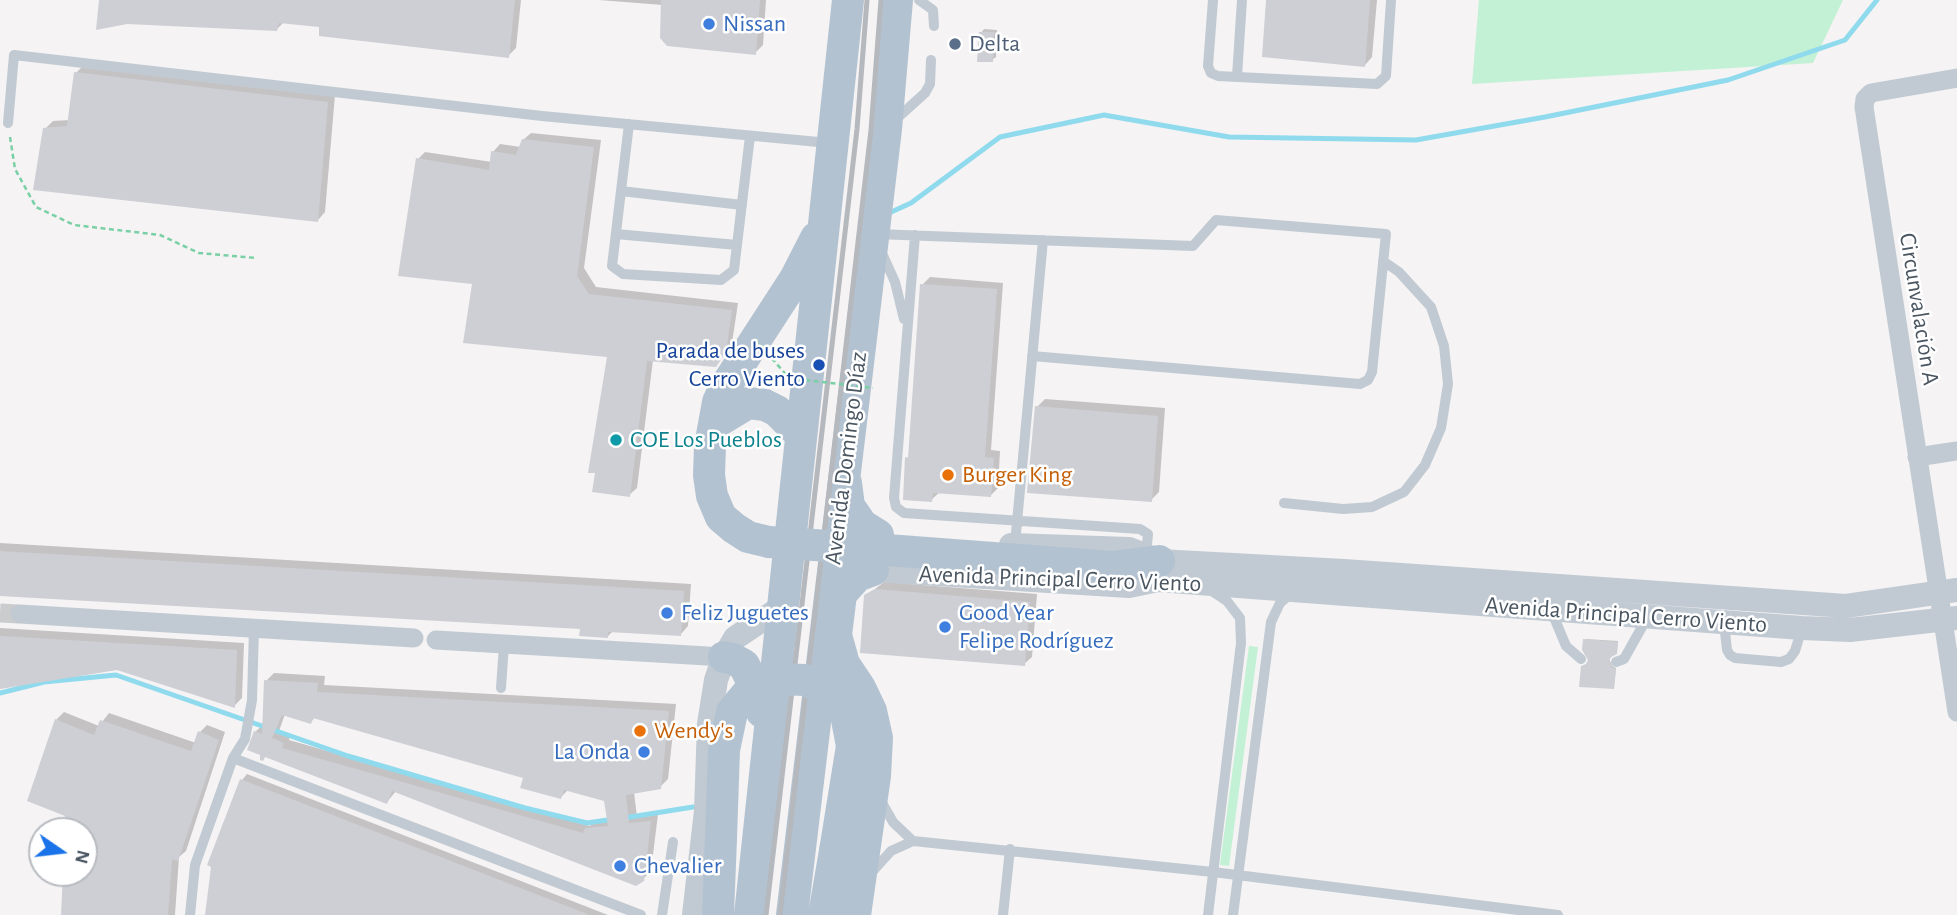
<!DOCTYPE html>
<html>
<head>
<meta charset="utf-8">
<style>
	body { margin:0 }
	#map { position:relative; width:1957px; height:915px; overflow:hidden; background:#f5f3f3; font-family:"Alegreya Sans",sans-serif }
	canvas { display:block }
	.north { position:absolute; left:28px; top:817px; width:70px; height:70px; box-sizing:border-box; background:#fff; border:2px solid #b7bbc0; border-radius:50%; rotate:104deg; font-size:19px; font-weight:700; line-height:28px; text-align:center; color:#4a5661 }
	.north::after { content:''; display:block; margin:auto; width:24px; height:32px; background:#1a73e8; clip-path:polygon(50% 0,100% 100%,50% 72%,0 100%) }
</style>
</head>
<body>
<div id="map">
<canvas width="1957" height="915"></canvas>
<div class="north">N</div>
</div>
<script>
const g = document.querySelector('canvas').getContext('2d');
g.lineJoin = 'round';
function fill(path, color) {
  g.fillStyle = color;
  g.fill(path, 'evenodd');
}
function shape(rows) {
  const path = new Path2D();
  for (const r of rows) {
    path.moveTo(r[0], r[1]);
    for (let i = 2; i < r.length; i += 2) path.lineTo(r[i], r[i + 1]);
  }
  return path;
}
function strokePath(path, color, width, dash) {
  g.strokeStyle = color;
  g.lineWidth = width;
  g.lineCap = dash ? 'butt' : 'round';
  g.setLineDash(dash || []);
  g.stroke(path);
}
function label(font, color, halo, rows, align = 'center') {
  g.font = font + ' "Alegreya Sans",sans-serif';
  g.lineWidth = 5;
  g.setLineDash([]);
  g.textBaseline = 'middle';
  g.strokeStyle = halo;
  g.fillStyle = color;
  for (const [text, x, y, turn = 0] of rows) {
    g.save();
    g.translate(x, y);
    g.rotate((+turn || 0) * Math.PI / 180);
    g.textAlign = isNaN(turn) ? turn : align;
    if (halo) g.strokeText(text, 0, 0);
    g.fillText(text, 0, 0);
    g.restore();
  }
}
fill(shape([
	[1479,0,1843,0,1813,63,1472,84],
	[1249,646,1258,647,1229,866,1220,865]
]), '#c3f1d5');
fill(shape([
	[100,0,521,0,516,48,508,56,321,25,284,22,277,29],
	[599,0,766,0,763,45,755,53,663,5],
	[1268,0,1377,0,1372,57,1365,65],
	[984,29,997,30,996,57,992,60,981,33],
	[84,65,335,95,325,212,318,220,45,129,53,121,70,120,76,73],
	[531,133,601,140,584,268,596,287,738,303,732,343,715,365,653,360,637,488,629,495,609,356,474,282,418,159,425,152,492,162,493,152,500,144,521,147,523,140],
	[930,277,1003,283,991,450,1000,451,998,488,991,495,940,492,931,500,907,458,910,455,922,285],
	[1045,399,1165,408,1159,492,1151,500,1037,407],
	[0,543,691,584,688,626,681,634,613,631,608,636,581,627,0,594],
	[884,582,1037,594,1032,657,1024,664,866,596],
	[0,628,244,643,242,698,234,706,118,668,0,687],
	[1586,639,1618,641,1617,651,1609,659,1612,666,1616,668,1614,687,1588,664,1590,660],
	[274,673,325,676,324,685,676,704,668,779,660,787,634,792,637,817,658,814,651,871,643,879,396,791,387,802,266,755,255,732,264,724,266,681],
	[285,714,311,722,315,717,525,777,561,797,569,789,606,800,608,820,594,821,590,826,289,740,290,735,279,731],
	[64,712,99,726,109,713,196,743,200,732,207,725,225,732,186,851,179,857,175,915,63,915,84,873,84,831,66,831,67,815,56,720],
	[247,774,608,915,206,915,242,780]
]), '#0003');
strokePath(shape([
	[889,213,911,203,1000,137,1104,115,1229,137,1416,140,1545,117,1728,80,1845,40,1877,0],
	[0,693,44,682,116,675,348,756,525,808,587,823,614,819],
	[624,818,693,807]
]), '#90daee', 5);
fill(shape([
	[99,0,515,0,509,58,319,36,319,27,279,23,277,31,127,24,96,30],
	[661,0,760,0,756,55,667,46,660,38],
	[1266,0,1370,0,1365,67,1262,57],
	[979,32,994,32,993,62,977,62],
	[74,72,328,102,318,222,33,190,43,128,67,126],
	[522,139,594,147,577,276,589,294,732,310,726,352,716,367,647,361,630,497,592,492,595,473,588,473,607,357,463,343,472,284,398,276,416,158,489,170,491,151,516,155],
	[920,284,997,289,985,457,994,458,991,497,933,493,932,502,903,500,905,457,908,458],
	[1035,406,1158,416,1152,502,1027,493],
	[0,551,684,591,681,636,608,632,608,638,579,636,580,629,0,596],
	[875,589,1030,602,1025,666,860,653,864,595],
	[0,636,237,650,235,708,117,670,0,689],
	[1583,639,1618,642,1617,654,1611,657,1609,661,1611,667,1616,669,1614,689,1579,687,1581,666,1586,664,1588,660,1582,650],
	[264,680,318,683,317,692,669,711,661,789,626,795,629,823,651,821,644,881,636,886,392,791,387,804,265,757,263,761,260,760,260,755,247,750,254,731,262,734],
	[282,715,311,724,313,718,523,778,520,788,561,799,564,790,604,801,608,826,585,828,583,833,282,748,284,743,272,738],
	[55,719,94,735,100,720,191,751,198,731,219,740,178,861,172,859,168,915,61,915,63,873,84,873,84,831,64,831,65,816,27,801],
	[240,779,587,914,587,915,205,915,211,867,207,865]
]), '#cdcfd5');
strokePath(shape([
	[0,613,20,614]
]), '#caccce', 19, [19, 10]);
strokePath(shape([
	[10,137,15,169,36,207,74,225,160,235,199,253,256,258]
]), '#7ad0a6', 2.5, [5, 3.5]);
strokePath(shape([
	[919,0,933,10,934,26],
	[1213,0,1208,66,1211,73,1218,76,1377,84,1386,76,1391,0],
	[1237,76,1242,0],
	[894,121,925,93,930,84,931,60],
	[8,123,14,55,542,116,829,143],
	[629,124,612,266,623,274,721,280,734,270,750,136],
	[621,191,742,205],
	[616,234,737,245],
	[876,234,1193,246,1216,220,1386,234,1372,372,1368,380,1360,384,1032,356],
	[915,235,894,498,896,507,904,513,1140,529,1148,534,1146,555],
	[881,251,895,282,904,319],
	[1284,503,1343,509,1372,507,1404,492,1425,465,1441,428,1448,384,1444,346,1431,307,1399,272,1383,261],
	[1015,544,1043,240],
	[1551,610,1566,646,1581,659],
	[1724,623,1727,650,1730,655,1735,658,1781,662,1789,659,1795,651,1802,628],
	[1616,662,1624,659,1647,618],
	[501,688,504,645],
	[233,758,641,915],
	[881,801,893,822,913,841],
	[872,872,891,851,913,841,1213,872,1558,915],
	[190,915,195,865,233,758,245,739,252,700,254,627],
	[662,915,673,842],
	[1003,915,1010,849],
	[1208,915,1241,643,1240,618,1227,601,1212,591],
	[1233,915,1271,622,1280,603,1292,593]
]), '#c1cad2', 10);
strokePath(shape([
	[1957,78,1871,93,1865,99,1864,107,1957,712],
	[1917,457,1957,451],
	[20,614,414,638],
	[436,640,724,657]
]), '#c1cad2', 19);
strokePath(shape([
	[1011,545,1129,549,1159,561,1344,571,1846,606,1957,590],
	[863,556,873,570,1129,586,1158,580,1802,628,1850,630,1957,618],
	[694,915,706,811,709,724,716,680,724,657,735,638,783,606]
]), '#c1cad2', 24);
strokePath(shape([
	[715,423,748,403,765,405,777,411,801,435],
	[846,483,849,506,862,525,878,535],
	[769,542,748,537,734,528,721,517,712,496,709,475,710,446,718,402,725,387,795,279,816,238],
	[874,549,1112,567,1159,561],
	[724,657,733,659,744,665,759,696,762,712],
	[718,915,721,838],
	[750,915,848,0],
	[792,915,886,129,897,0],
	[824,915,835,851],
	[855,915,875,776,877,738,871,711,860,688,844,664,836,635,841,594,857,576,873,570]
]), '#b3c2d1', 32);
strokePath(shape([
	[766,915,857,129,867,0],
	[780,915,871,130,881,0]
]), '#b5b8bd', 5);
strokePath(shape([
	[755,339,789,378,873,388]
]), '#7ad0a6', 2.5, [5, 3.5]);
strokePath(shape([
	[769,542,874,549],
	[721,838,724,750,732,712,751,689,777,679,805,680,830,691,846,714,852,746,835,851]
]), '#b3c2d1', 32);
for (const [x, y, r, color] of [
	[709,24,7,"#3f7fe0"],
	[955,44,7,"#5c6f8a"],
	[819,365,7,"#1a4fb4"],
	[616,440,7,"#0f9aa8"],
	[948,475,7,"#e8710a"],
	[667,613,7,"#3f7fe0"],
	[945,627,7,"#3f7fe0"],
	[640,731,7,"#e8710a"],
	[644,752,7,"#3f7fe0"],
	[620,866,7,"#3f7fe0"]
]) {
  const dot = new Path2D();
  dot.arc(x, y, r, 0, 2 * Math.PI);
  g.fillStyle = color;
  g.fill(dot);
  strokePath(dot, '#fff', 2.5);
}
label('24px', '#366cbe', '#fff', [
	["Nissan",723,24],
	["Feliz Juguetes",681,613],
	["Good Year",959,613],
	["Felipe Rodríguez",959,641],
	["La Onda",630,752,"right"],
	["Chevalier",634,866]
], 'left');
label('24px', '#4e5e75', '#fff', [
	["Delta",969,44]
], 'left');
label('24px', '#4a5661', '#fff', [
	["Circunvalación A",1919,309,81],
	["Avenida Domingo Díaz",846,458,-83],
	["Avenida Principal Cerro Viento",1060,579,2],
	["Avenida Principal Cerro Viento",1626,615,4]
]);
label('24px', '#164399', '#fff', [
	["Parada de buses",805,351],
	["Cerro Viento",805,379]
], 'right');
label('24px', '#0d838f', '#fff', [
	["COE Los Pueblos",630,440]
], 'left');
label('24px', '#c56008', '#fff', [
	["Burger King",962,475],
	["Wendy's",654,731]
], 'left');
</script>
</body>
</html>
